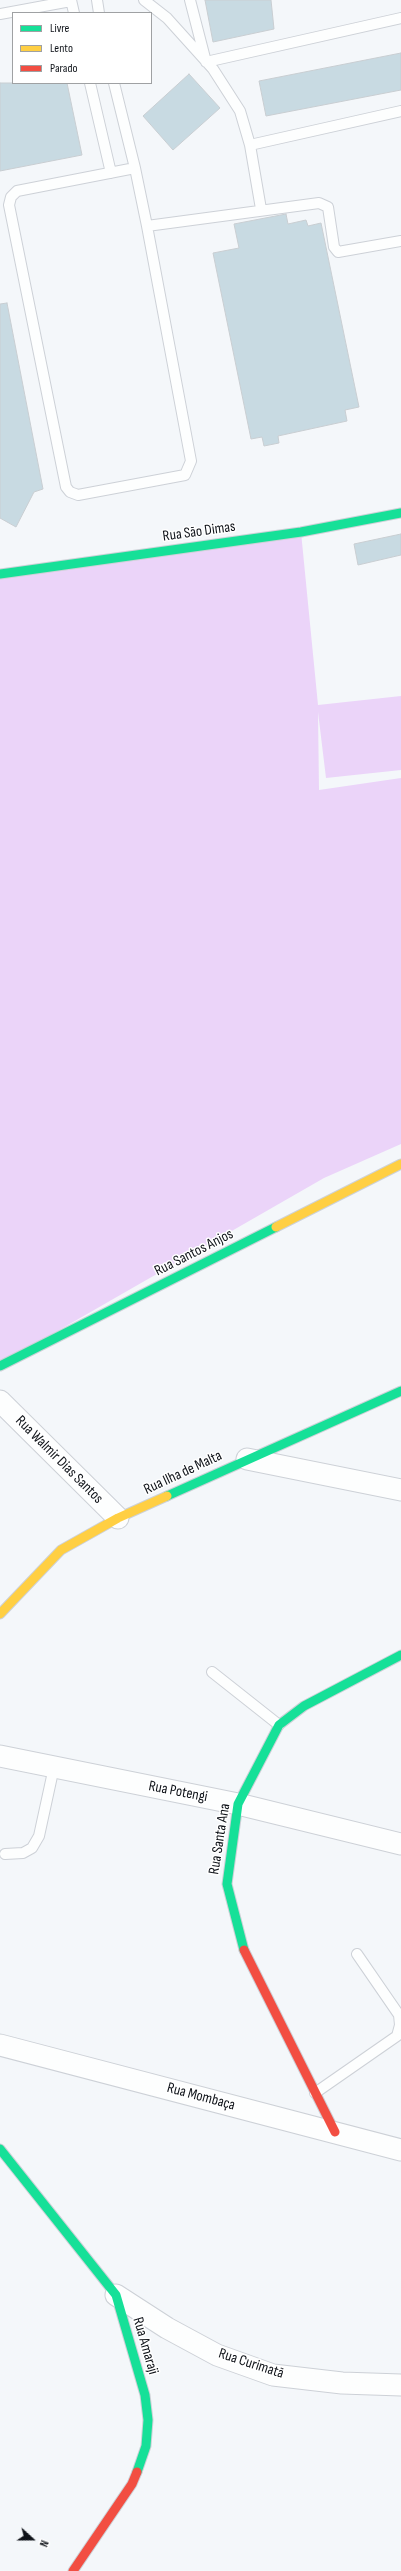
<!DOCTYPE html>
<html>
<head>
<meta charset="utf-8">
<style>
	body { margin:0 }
	#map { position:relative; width:401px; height:2571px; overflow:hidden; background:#f4f7fa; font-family:"Sofia Sans Condensed",sans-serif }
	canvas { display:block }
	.legend { position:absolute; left:12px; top:12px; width:140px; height:72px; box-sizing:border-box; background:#fff; border:1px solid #9fa1a3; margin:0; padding:5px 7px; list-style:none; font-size:12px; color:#0f1319 }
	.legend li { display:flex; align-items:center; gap:8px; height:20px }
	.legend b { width:20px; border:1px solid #9fa1a3 }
	.north { position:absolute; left:12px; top:2519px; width:40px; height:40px; -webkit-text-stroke:3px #fff; paint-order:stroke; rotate:111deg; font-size:11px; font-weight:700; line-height:16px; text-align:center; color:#0f1319 }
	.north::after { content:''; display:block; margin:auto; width:14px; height:18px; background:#0f1319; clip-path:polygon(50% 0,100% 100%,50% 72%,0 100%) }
</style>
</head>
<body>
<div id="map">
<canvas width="401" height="2571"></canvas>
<ul class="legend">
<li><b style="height:5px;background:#16e098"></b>Livre</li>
<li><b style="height:5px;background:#ffcf43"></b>Lento</li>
<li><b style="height:5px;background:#f24e42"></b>Parado</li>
</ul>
<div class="north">N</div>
</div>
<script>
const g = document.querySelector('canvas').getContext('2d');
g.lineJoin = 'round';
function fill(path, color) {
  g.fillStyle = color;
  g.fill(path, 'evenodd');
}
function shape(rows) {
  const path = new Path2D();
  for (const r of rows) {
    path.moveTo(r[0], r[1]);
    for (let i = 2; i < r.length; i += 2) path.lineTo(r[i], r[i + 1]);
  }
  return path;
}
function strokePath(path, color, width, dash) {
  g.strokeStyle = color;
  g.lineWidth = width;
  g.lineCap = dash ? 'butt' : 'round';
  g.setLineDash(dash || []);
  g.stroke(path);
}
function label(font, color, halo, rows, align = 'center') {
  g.font = font + ' "Sofia Sans Condensed",sans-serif';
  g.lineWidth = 3;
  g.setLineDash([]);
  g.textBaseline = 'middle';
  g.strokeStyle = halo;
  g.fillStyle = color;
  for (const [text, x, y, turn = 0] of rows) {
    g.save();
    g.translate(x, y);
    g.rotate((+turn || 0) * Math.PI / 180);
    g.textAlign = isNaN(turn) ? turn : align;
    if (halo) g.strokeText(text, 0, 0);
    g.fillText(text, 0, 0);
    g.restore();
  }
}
fill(shape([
	[301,532,318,705,401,696,401,770,326,778,318,712,319,790,401,778,401,1144,324,1178,0,1364,0,576]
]), '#ebd4f9');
const building = shape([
	[205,0,271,0,274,29,213,42,205,0],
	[401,53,401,90,266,116,259,81,401,53],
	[189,74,220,108,173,150,143,116,189,74],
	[0,83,67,83,82,155,0,171,0,83],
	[286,214,288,224,306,220,308,226,321,223,359,407,345,410,347,421,278,436,279,443,264,446,262,437,251,439,213,253,239,248,234,224,286,214],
	[7,303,43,489,34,492,16,527,0,518,0,304,7,303],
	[401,534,401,555,358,565,354,544,401,534]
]);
fill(building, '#c8dae2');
strokePath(building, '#c9ced2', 1);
const lane = shape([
	[71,0,74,13],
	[97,0,99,13],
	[144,0,167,18,213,69,240,111,250,145],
	[190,0,206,62,401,18],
	[0,14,71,1],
	[90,83,111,173],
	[114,83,135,168,147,226,191,461,185,475,78,495,70,492,66,487,9,205,11,197,17,191,135,168],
	[261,209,250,145,401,111],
	[147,226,319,203,328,207,334,247,338,252,401,241],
	[212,1672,279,1725],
	[5,1854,23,1853,32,1848,39,1836,54,1767],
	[315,2093,397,2036,400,2025,399,2015,357,1954]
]);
const street = shape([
	[0,1401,118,1518],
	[247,1459,401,1490],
	[0,1756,238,1804,401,1844],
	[0,2045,401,2150],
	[116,2295,167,2328,217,2355,273,2375,342,2383,401,2385]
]);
const fast = shape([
	[0,574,301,532,401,513],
	[0,1366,276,1227],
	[167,1496,401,1391],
	[244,1950,227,1884,238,1804,279,1725,304,1706,401,1655],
	[0,2149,116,2295,145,2395,148,2420,146,2446,137,2472]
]);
const slow = shape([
	[276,1227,401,1164],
	[0,1614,61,1550,118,1518,167,1496]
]);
const jam = shape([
	[244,1950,335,2132],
	[73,2571,132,2484,137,2472]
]);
strokePath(lane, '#cdd1d7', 12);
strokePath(street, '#cdd1d7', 23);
strokePath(fast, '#cdd1d7', 11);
strokePath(slow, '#cdd1d7', 11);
strokePath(jam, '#cdd1d7', 11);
strokePath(lane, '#fdfefe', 10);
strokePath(street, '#fdfefe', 21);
strokePath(fast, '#16e098', 9);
strokePath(slow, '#ffcf43', 9);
strokePath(jam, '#f24e42', 9);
label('15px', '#0f1319', '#fff', [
	["Rua São Dimas",199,532,-8],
	["Rua Santos Anjos",194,1253,-27],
	["Rua Walmir Dias Santos",59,1460,45],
	["Rua Ilha de Malta",183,1473,-25],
	["Rua Potengi",178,1792,11],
	["Rua Santa Ana",220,1839,-81],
	["Rua Mombaça",201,2097,15],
	["Rua Amaraji",145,2346,74],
	["Rua Curimatã",251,2364,18]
]);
</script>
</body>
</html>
